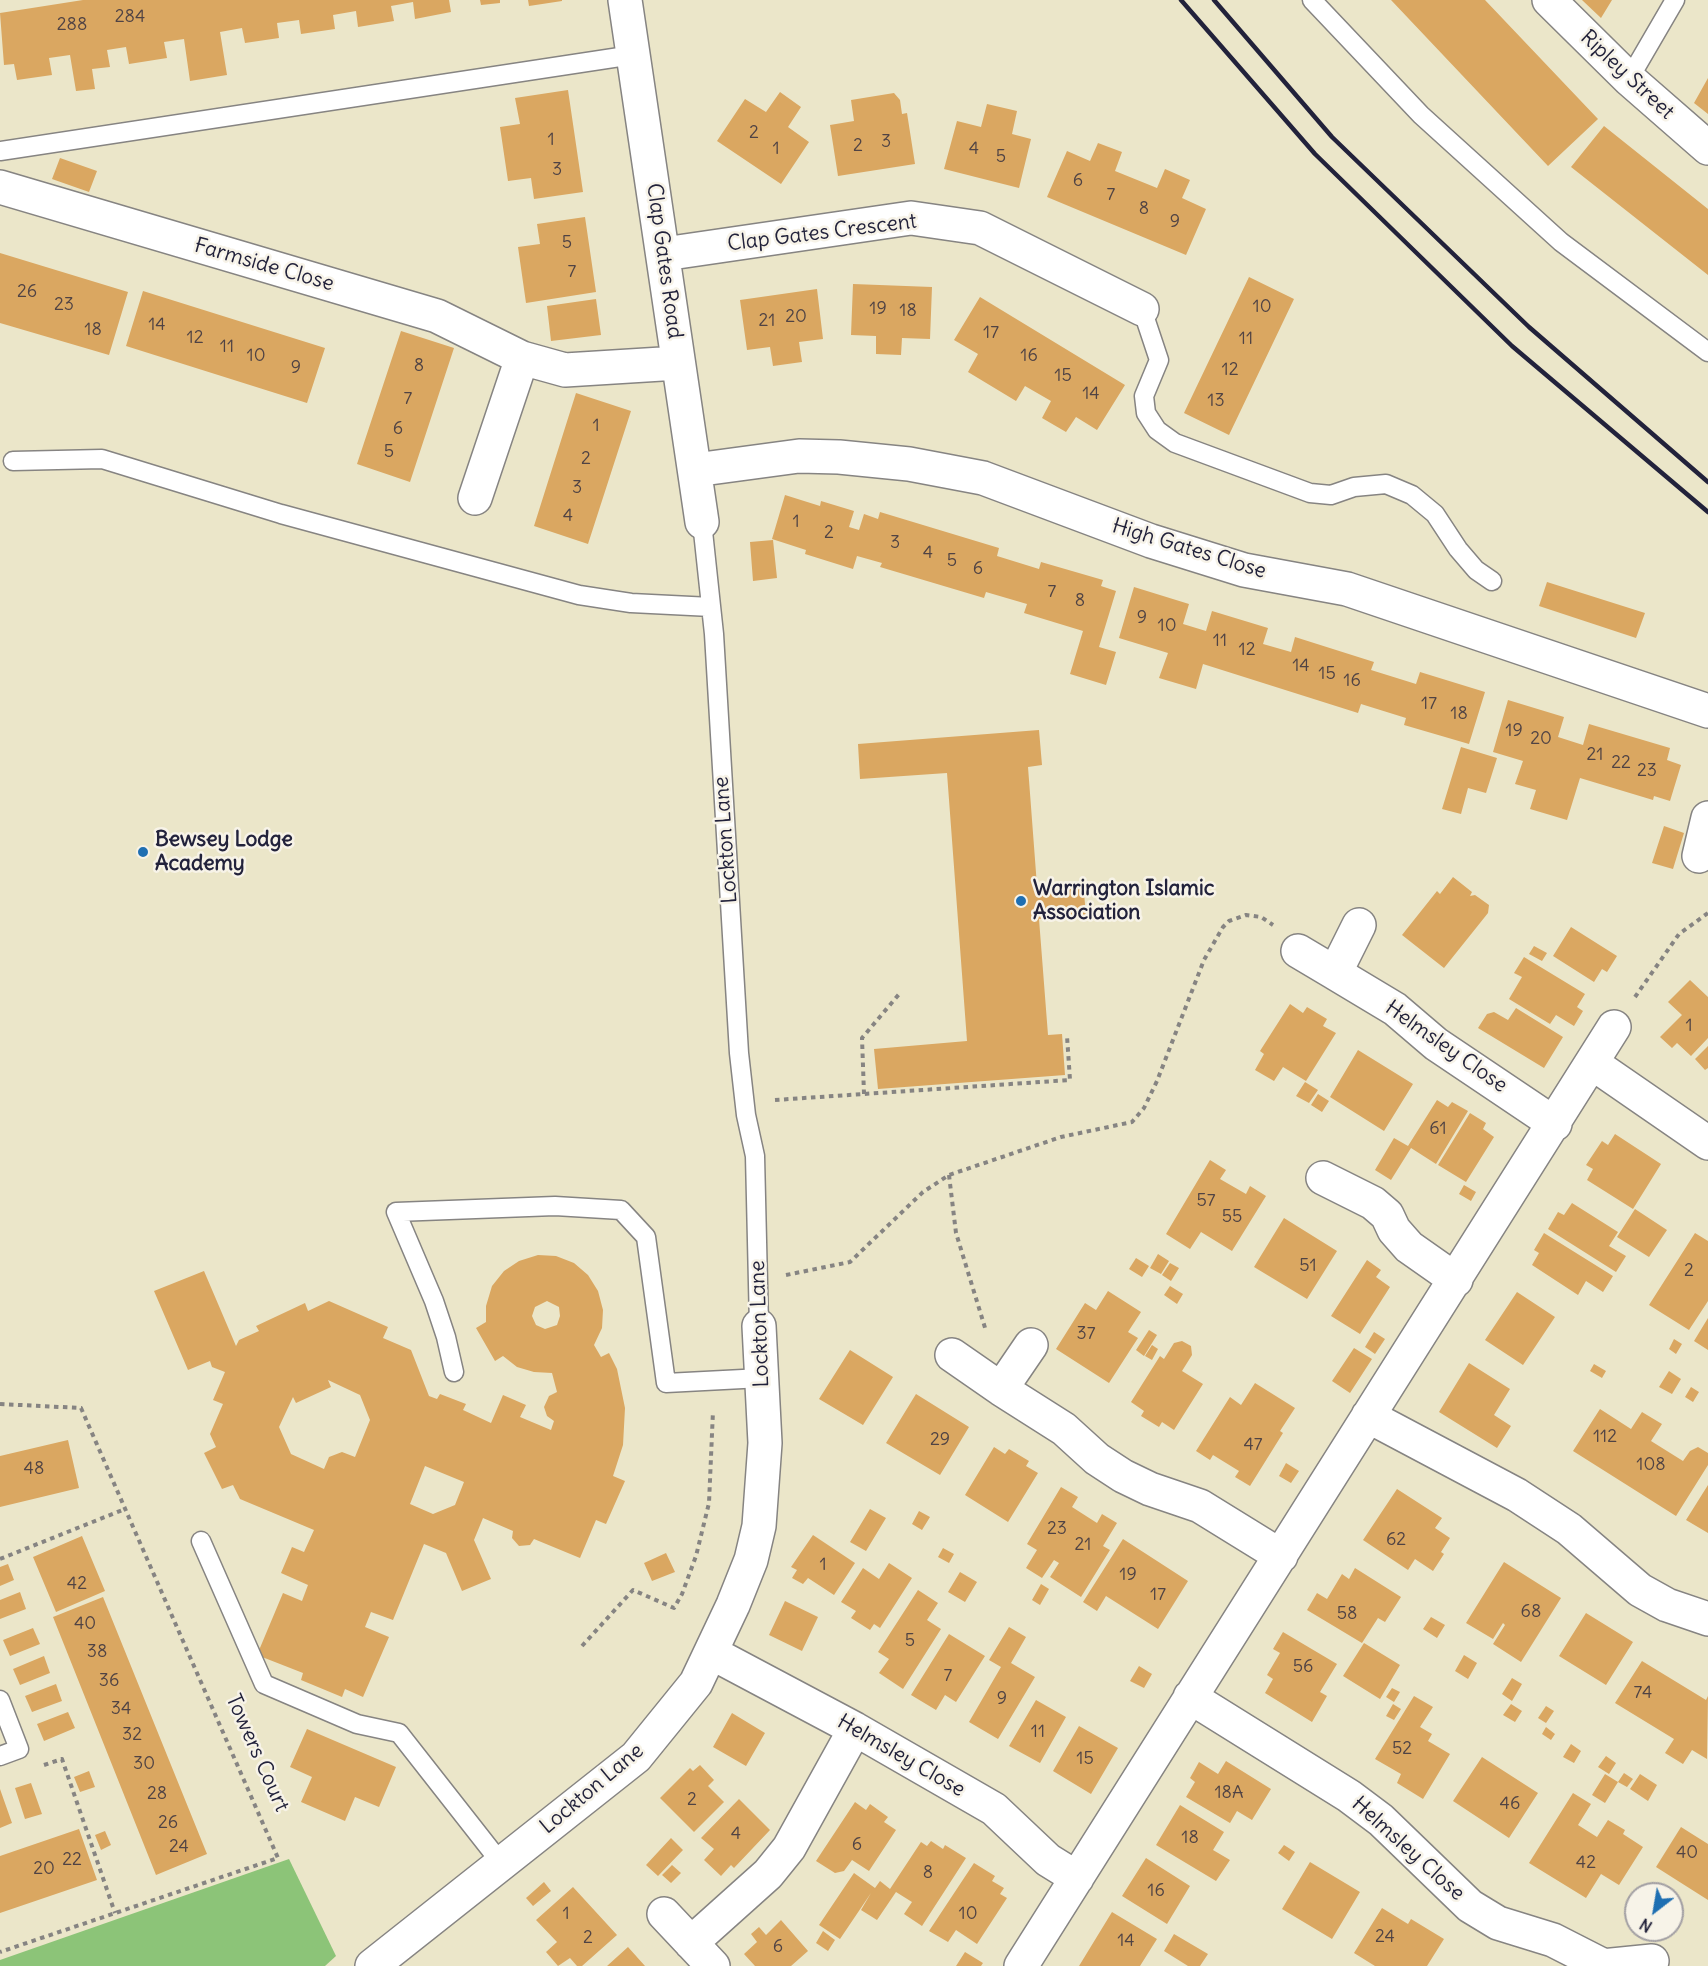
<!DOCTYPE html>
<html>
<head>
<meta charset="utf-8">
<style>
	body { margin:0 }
	#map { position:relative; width:1708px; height:1966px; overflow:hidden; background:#ebe6c9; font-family:Delius,sans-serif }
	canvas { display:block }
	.north { position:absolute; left:1624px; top:1882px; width:60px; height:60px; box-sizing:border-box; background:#f7f3e8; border:2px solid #a29fa3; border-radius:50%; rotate:211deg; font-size:16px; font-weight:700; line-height:24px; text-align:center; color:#22223b }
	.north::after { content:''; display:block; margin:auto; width:21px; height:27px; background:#1f6fb2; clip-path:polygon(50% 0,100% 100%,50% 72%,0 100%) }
</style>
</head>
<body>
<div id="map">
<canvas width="1708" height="1966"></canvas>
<div class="north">N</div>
</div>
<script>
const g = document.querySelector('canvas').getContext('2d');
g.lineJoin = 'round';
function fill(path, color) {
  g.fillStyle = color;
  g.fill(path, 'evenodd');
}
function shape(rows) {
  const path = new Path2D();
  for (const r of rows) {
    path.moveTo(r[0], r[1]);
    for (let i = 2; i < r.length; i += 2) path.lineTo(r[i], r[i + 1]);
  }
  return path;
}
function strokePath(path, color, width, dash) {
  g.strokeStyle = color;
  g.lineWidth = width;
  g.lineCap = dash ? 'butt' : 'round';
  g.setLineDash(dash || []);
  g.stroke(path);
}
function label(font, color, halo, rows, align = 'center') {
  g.font = font + ' Delius,sans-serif';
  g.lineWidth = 5;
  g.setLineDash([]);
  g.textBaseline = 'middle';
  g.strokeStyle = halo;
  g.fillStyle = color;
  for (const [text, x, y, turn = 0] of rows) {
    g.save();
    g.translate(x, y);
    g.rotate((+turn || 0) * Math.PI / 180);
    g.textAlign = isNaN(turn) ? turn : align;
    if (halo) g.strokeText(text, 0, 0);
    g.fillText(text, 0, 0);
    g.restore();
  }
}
fill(shape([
	[289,1859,336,1956,325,1966,0,1966,0,1960]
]), '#8cc478');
fill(shape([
	[83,0,449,0,451,12,415,19,413,2,391,6,394,21,358,27,356,11,333,15,335,29,301,34,299,20,277,23,279,38,245,43,242,28,220,32,227,75,190,81,184,39,164,42,167,58,129,64,126,47,107,50,110,67,92,69,95,89,76,91,70,55,49,58,52,75,17,80,14,64,4,65,0,13],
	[480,0,500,0,500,3,481,5],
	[528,0,562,0,562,1,529,6],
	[1391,0,1485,0,1598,119,1548,166],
	[1582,0,1612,0,1601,18],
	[1708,78,1708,114,1694,103],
	[568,90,583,192,534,199,531,178,508,181,500,127,520,124,515,98],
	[780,92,801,107,788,127,809,142,781,184,717,141,745,99,766,112],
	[894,93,900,100,902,114,907,113,915,164,838,176,830,125,854,121,851,100],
	[987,104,1017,111,1012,134,1031,139,1019,188,944,169,957,121,981,127],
	[1604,126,1708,209,1708,275,1571,167],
	[1098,143,1122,152,1115,171,1157,188,1165,169,1190,180,1182,198,1206,209,1186,255,1047,197,1067,151,1090,161],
	[60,158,97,171,89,192,52,179],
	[585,217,596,292,526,303,518,247,540,244,537,224],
	[0,253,128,292,109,355,0,323],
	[1249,277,1294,299,1229,435,1184,413],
	[853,284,932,287,930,339,902,338,901,355,876,354,876,336,851,335],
	[817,289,823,339,799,342,802,362,773,366,770,347,747,350,740,300],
	[143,291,325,348,307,403,126,346],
	[980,297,1125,385,1097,430,1076,417,1066,432,1042,418,1051,401,1025,386,1016,401,968,372,978,354,954,340],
	[596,299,601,335,551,341,547,306],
	[401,331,454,348,410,482,357,464],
	[576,393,631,411,588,544,534,526],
	[785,495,820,506,821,501,854,511,849,527,859,530,864,514,878,519,880,512,999,548,997,556,1039,569,1041,562,1103,580,1101,586,1116,591,1099,647,1116,652,1106,685,1070,674,1083,631,1024,613,1027,604,986,592,984,598,880,567,882,563,857,556,853,569,805,554,806,550,772,539],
	[773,540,777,578,753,581,750,542],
	[1547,582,1645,613,1636,638,1539,606],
	[1134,587,1189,604,1183,624,1206,631,1212,611,1268,628,1263,644,1291,652,1295,637,1374,662,1371,670,1416,684,1420,672,1485,692,1469,744,1404,725,1406,718,1361,704,1358,713,1203,664,1196,689,1159,678,1168,653,1119,638],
	[1508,700,1564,717,1558,737,1583,745,1589,724,1670,748,1667,760,1681,765,1670,801,1654,796,1653,800,1580,778,1567,820,1530,809,1536,790,1515,784,1523,761,1493,752],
	[1039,730,1042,765,1028,767,1037,886,1083,882,1086,915,1039,919,1048,1035,1062,1034,1065,1075,878,1089,874,1049,967,1041,947,773,860,779,858,744],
	[1461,747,1497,758,1486,793,1468,788,1461,814,1442,809],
	[1664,826,1684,833,1673,869,1652,863],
	[1453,877,1472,892,1470,896,1475,895,1489,905,1488,913,1444,968,1402,935,1437,891,1440,894],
	[1571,927,1617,956,1607,972,1602,969,1594,982,1553,956],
	[1534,946,1547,953,1542,961,1529,954],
	[1524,957,1585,994,1577,1007,1583,1011,1574,1026,1556,1015,1550,1024,1509,999,1522,977,1514,973],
	[1690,980,1708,997,1708,1038,1691,1056,1677,1043,1672,1048,1660,1037,1682,1015,1668,1002],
	[1290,1004,1303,1013,1307,1007,1327,1019,1323,1026,1336,1033,1306,1081,1283,1067,1274,1081,1255,1070,1264,1054,1260,1051],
	[1516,1008,1563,1037,1544,1068,1478,1028,1487,1014,1494,1012,1508,1020],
	[1708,1046,1708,1068,1705,1070,1695,1059],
	[1358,1050,1413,1084,1384,1131,1330,1097],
	[1305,1082,1318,1090,1309,1103,1296,1096],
	[1318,1094,1329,1101,1322,1112,1311,1105],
	[1437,1100,1448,1107,1452,1102,1468,1111,1436,1164,1411,1148,1391,1180,1375,1170,1394,1138,1408,1146],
	[1470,1113,1486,1123,1483,1129,1494,1137,1466,1182,1438,1165],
	[1615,1134,1661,1164,1633,1209,1587,1180,1593,1169,1586,1165,1602,1141,1608,1145],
	[1210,1160,1226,1170,1220,1179,1246,1194,1250,1186,1266,1196,1232,1251,1201,1232,1190,1249,1166,1234],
	[1464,1185,1476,1192,1471,1201,1459,1194],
	[1572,1203,1618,1232,1609,1246,1626,1256,1616,1272,1548,1229,1558,1212,1564,1215],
	[1635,1209,1667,1230,1649,1257,1617,1237],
	[1284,1218,1337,1251,1307,1299,1254,1267],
	[1544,1233,1613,1276,1603,1292,1586,1281,1578,1295,1532,1265,1539,1253,1534,1250],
	[1695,1233,1708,1241,1708,1301,1689,1330,1649,1305],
	[1158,1254,1169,1261,1161,1274,1150,1268],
	[538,1255,556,1256,574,1263,588,1275,598,1291,603,1310,602,1328,594,1345,601,1357,609,1353,617,1369,625,1408,623,1445,613,1476,625,1481,606,1524,596,1520,580,1558,534,1539,530,1545,519,1546,512,1538,513,1531,483,1518,474,1540,491,1579,462,1591,446,1553,424,1544,393,1620,371,1612,365,1627,389,1637,363,1697,345,1689,342,1697,301,1680,303,1673,257,1655,283,1593,302,1601,308,1585,281,1573,292,1547,304,1552,314,1530,240,1499,233,1485,222,1489,204,1453,216,1447,210,1434,223,1404,213,1400,225,1372,212,1367,210,1361,188,1370,154,1291,204,1271,236,1346,239,1340,259,1331,256,1326,305,1303,308,1311,329,1301,388,1327,383,1338,411,1350,429,1396,437,1399,440,1394,466,1404,463,1410,491,1423,503,1395,526,1405,520,1417,551,1430,554,1421,547,1416,544,1407,549,1396,557,1392,552,1373,534,1372,517,1367,503,1356,495,1361,476,1328,486,1322,486,1306,492,1286,504,1271,519,1261],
	[547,1301,559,1307,560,1316,557,1325,545,1329,536,1325,532,1316,535,1307],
	[328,1380,360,1395,370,1420,355,1457,342,1452,329,1457,324,1469,291,1454,279,1427,293,1397,296,1403,331,1387],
	[425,1466,464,1482,455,1505,433,1514,410,1504],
	[1136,1258,1149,1266,1142,1277,1129,1269],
	[1367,1260,1381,1270,1376,1277,1390,1287,1360,1334,1331,1316],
	[1170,1263,1179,1268,1171,1281,1162,1275],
	[1170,1286,1183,1294,1177,1304,1164,1295],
	[1108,1291,1141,1312,1128,1332,1138,1338,1109,1383,1056,1349,1085,1303,1096,1310],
	[1517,1292,1555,1317,1523,1365,1485,1340],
	[1708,1318,1708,1350,1694,1341],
	[1149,1330,1157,1335,1144,1356,1136,1350],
	[1374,1332,1385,1339,1375,1354,1365,1347],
	[1674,1339,1682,1344,1676,1354,1669,1349],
	[1182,1341,1191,1346,1192,1355,1182,1371,1203,1384,1174,1430,1162,1422,1159,1427,1141,1416,1144,1411,1131,1402,1160,1356,1164,1359,1174,1343],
	[1152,1345,1158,1349,1152,1360,1145,1356],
	[1354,1348,1372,1359,1350,1393,1332,1381],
	[850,1350,893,1377,863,1425,819,1399],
	[1469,1363,1510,1389,1494,1415,1511,1426,1497,1448,1439,1412],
	[1594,1364,1606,1371,1602,1378,1590,1371],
	[1669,1371,1681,1379,1672,1394,1659,1387],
	[1255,1383,1295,1408,1280,1431,1283,1433,1250,1486,1235,1477,1239,1471,1213,1455,1210,1460,1196,1451,1230,1397,1241,1405],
	[1691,1387,1699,1392,1693,1402,1685,1397],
	[916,1394,969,1427,940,1475,886,1443],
	[1600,1409,1631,1429,1642,1412,1662,1424,1651,1441,1683,1461,1690,1451,1698,1447,1708,1453,1708,1465,1676,1516,1573,1451],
	[68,1440,79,1488,0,1507,0,1456],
	[994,1447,1005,1454,1009,1449,1029,1461,1026,1466,1038,1473,1008,1522,965,1495],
	[1286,1463,1299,1471,1291,1483,1279,1476],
	[1708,1485,1708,1533,1686,1520],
	[1061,1487,1078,1497,1072,1507,1097,1523,1102,1514,1117,1523,1103,1546,1110,1550,1081,1597,1050,1577,1059,1563,1054,1560,1042,1578,1026,1568,1037,1550,1027,1544],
	[1397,1489,1442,1518,1435,1528,1450,1538,1441,1552,1444,1554,1433,1571,1415,1559,1408,1570,1363,1540],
	[870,1509,886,1518,866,1551,850,1542],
	[919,1511,930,1517,922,1530,912,1524],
	[813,1535,855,1563,834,1595,808,1578,803,1584,792,1578,797,1570,791,1567],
	[82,1536,105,1591,56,1612,33,1557],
	[1123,1539,1188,1581,1158,1629,1106,1596,1097,1611,1083,1602],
	[943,1548,954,1554,949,1563,938,1557],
	[666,1553,675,1572,652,1581,644,1563],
	[1504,1562,1561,1598,1521,1662,1493,1644,1505,1625,1503,1623,1493,1639,1466,1623],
	[889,1563,912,1578,880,1628,874,1624,870,1630,851,1618,856,1611,841,1602,863,1568,879,1579],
	[8,1564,14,1580,0,1586,0,1567],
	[1355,1568,1401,1597,1385,1622,1378,1618,1362,1643,1307,1610,1317,1593,1327,1599,1342,1574,1349,1579],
	[960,1572,977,1582,965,1602,948,1592],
	[1041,1584,1049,1589,1040,1605,1032,1600],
	[918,1590,938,1603,927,1620,941,1629,903,1689,879,1673,889,1659,878,1652],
	[20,1592,26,1609,0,1619,0,1600],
	[103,1597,207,1854,156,1875,53,1617],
	[785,1601,818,1617,802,1651,769,1635],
	[1586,1613,1633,1642,1606,1685,1559,1656],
	[1431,1617,1445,1625,1437,1638,1423,1629],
	[1009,1627,1026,1637,1011,1663,1035,1677,998,1739,969,1722,1001,1667,989,1660],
	[33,1628,40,1644,10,1656,3,1640],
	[1283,1632,1337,1664,1320,1692,1327,1696,1312,1722,1265,1693,1273,1679,1267,1675,1280,1653,1273,1649],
	[949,1634,985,1656,956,1702,945,1695,936,1710,911,1695],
	[1364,1643,1400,1665,1380,1699,1343,1676],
	[1464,1655,1477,1663,1468,1679,1455,1671],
	[44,1656,50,1673,20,1685,13,1669],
	[1642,1661,1706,1700,1708,1696,1707,1759,1692,1750,1683,1764,1665,1753,1674,1739,1615,1703],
	[1139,1666,1152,1674,1144,1688,1130,1681],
	[1512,1678,1522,1684,1512,1701,1502,1694],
	[56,1684,62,1701,32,1712,25,1696],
	[1392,1688,1400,1692,1394,1702,1386,1697],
	[1414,1696,1433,1707,1420,1727,1432,1734,1428,1741,1450,1754,1423,1799,1397,1783,1401,1774,1375,1759],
	[1036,1700,1066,1717,1040,1763,1009,1746],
	[1393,1704,1401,1709,1394,1720,1386,1716],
	[1511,1704,1522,1711,1515,1722,1503,1715],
	[1546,1706,1554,1711,1546,1723,1538,1718],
	[68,1712,75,1728,44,1741,37,1724],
	[732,1713,765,1733,746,1766,713,1747],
	[1079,1726,1118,1748,1091,1794,1053,1771],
	[1546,1727,1555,1734,1551,1740,1542,1734],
	[307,1729,396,1767,379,1807,355,1797,345,1821,301,1802,312,1777,290,1767],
	[1571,1744,1581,1751,1574,1763,1563,1757],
	[1606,1756,1616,1763,1609,1774,1598,1767],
	[1482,1757,1538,1793,1509,1838,1453,1801],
	[1226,1761,1271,1789,1252,1820,1237,1811,1230,1823,1186,1797,1195,1782,1190,1778,1199,1762,1218,1774],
	[700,1765,714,1780,708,1786,724,1802,694,1832,660,1798,690,1768,693,1771],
	[89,1771,95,1787,80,1792,74,1777],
	[1624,1773,1633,1779,1627,1787,1618,1782],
	[1605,1774,1618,1782,1605,1803,1592,1795],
	[1640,1774,1657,1785,1648,1801,1630,1789],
	[31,1783,42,1814,25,1819,15,1788],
	[0,1789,12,1823,0,1828],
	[1573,1793,1591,1804,1578,1825,1597,1837,1608,1820,1625,1830,1623,1834,1643,1847,1619,1885,1601,1874,1586,1898,1529,1863],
	[739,1799,770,1830,734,1868,731,1865,721,1876,704,1860,714,1849,701,1838],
	[855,1802,866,1810,870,1804,888,1817,884,1822,896,1830,869,1871,852,1860,844,1871,835,1873,816,1861],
	[1180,1805,1224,1832,1213,1850,1230,1860,1216,1881,1156,1845],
	[1681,1827,1708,1844,1708,1900,1656,1867],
	[79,1829,97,1880,0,1913,0,1856],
	[105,1831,111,1845,101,1850,95,1835],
	[671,1838,683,1850,658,1876,646,1865],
	[931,1841,943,1849,945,1845,966,1858,922,1926,904,1914,912,1902,896,1892,877,1920,861,1910,871,1893,840,1939,819,1925,854,1873,875,1888,880,1881,890,1889,921,1842,927,1846],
	[1284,1845,1295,1852,1289,1861,1278,1853],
	[1146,1858,1190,1886,1167,1924,1122,1896],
	[1310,1862,1360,1892,1332,1939,1282,1909],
	[974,1863,995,1876,992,1881,1004,1888,1000,1894,1007,1898,977,1944,956,1930,948,1942,929,1931],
	[672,1865,681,1873,671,1883,662,1875],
	[544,1882,551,1891,533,1906,526,1898],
	[573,1887,617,1935,582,1966,577,1966,570,1958,558,1966,546,1952,557,1942,536,1920],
	[1382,1908,1408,1924,1411,1919,1444,1939,1427,1966,1375,1966,1354,1953],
	[1112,1912,1157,1939,1140,1966,1079,1966],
	[781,1920,808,1951,791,1966,755,1966,744,1954,757,1942,751,1934,759,1927,766,1935],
	[823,1931,835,1940,828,1951,816,1943],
	[1174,1934,1208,1954,1200,1966,1188,1966,1164,1951],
	[628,1947,645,1966,607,1966],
	[965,1952,983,1963,981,1966,956,1966]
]), '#daa761');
const lane = shape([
	[1312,0,1421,115,1561,242,1708,352],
	[1629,79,1675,0],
	[0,151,633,55],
	[1142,309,1159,360,1144,396,1146,413,1157,430,1175,443,1310,493,1331,495,1354,487,1386,484,1412,495,1435,514,1458,549,1476,570,1492,581],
	[13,461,102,459,281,514,579,595,631,603,711,607],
	[702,522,714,634,739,1053,746,1115,755,1156,759,1326],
	[454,1372,446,1337,434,1301,396,1212,555,1206,621,1210,646,1237,666,1383,762,1378],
	[201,1541,264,1684,357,1724,399,1733,501,1863],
	[0,1700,19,1749,0,1756]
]);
const street = shape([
	[625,0,702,522],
	[1549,0,1629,79,1708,148],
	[0,187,437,316,522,358,565,370,678,363],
	[664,254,911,218,980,228,1142,309],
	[695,470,799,456,839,457,909,464,983,478,1151,541,1244,570,1347,589,1708,711],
	[475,498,522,358],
	[1699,856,1708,818],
	[1298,951,1335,973,1359,925],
	[1335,973,1395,1009,1436,1044,1555,1124],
	[1592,1063,1708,1143],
	[1323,1178,1373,1203,1387,1215,1394,1230,1409,1247,1456,1280],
	[952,1355,1001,1389,1031,1345],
	[1001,1389,1064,1429,1097,1459,1123,1476,1150,1489,1200,1506,1281,1556],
	[1368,1416,1517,1495,1569,1529,1640,1590,1667,1605,1708,1619],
	[712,1653,855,1729,994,1809,1048,1860,1077,1878],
	[1190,1697,1349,1796,1381,1820,1470,1906,1498,1923,1553,1940,1602,1965],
	[664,1914,713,1966],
	[691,1943,768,1874,789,1848,855,1729],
	[372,1966,636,1757,696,1683,733,1605,751,1560,759,1526,765,1443,759,1326],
	[1021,1966,1614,1027],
	[1602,1966,1652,1961]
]);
strokePath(lane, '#868482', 21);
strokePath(street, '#868482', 36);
strokePath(shape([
	[1635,997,1679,934,1708,913],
	[864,1094,862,1038,900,993],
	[775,1100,1070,1080,1067,1036],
	[949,1175,956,1233,986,1331],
	[786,1275,850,1262,923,1192,949,1175,1061,1137,1132,1122,1144,1108,1157,1081,1204,960,1223,927,1229,921,1246,915,1261,917,1273,925],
	[0,1404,81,1408,278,1858,0,1952],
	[0,1559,125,1509],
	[582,1646,633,1590,674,1608,682,1594,696,1556,709,1503,713,1411],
	[44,1765,62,1759,115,1913]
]), '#868482', 4, [4.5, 4.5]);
strokePath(lane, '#fff', 18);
strokePath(street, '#fff', 33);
strokePath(shape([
	[1181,0,1315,154,1512,346,1708,512],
	[1214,0,1332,137,1529,327,1708,482]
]), '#22223b', 4.5);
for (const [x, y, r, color] of [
	[143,852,6,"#1f6fb2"],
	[1021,901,6,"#1f6fb2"]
]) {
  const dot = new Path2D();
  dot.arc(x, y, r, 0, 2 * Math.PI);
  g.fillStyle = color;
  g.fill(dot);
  strokePath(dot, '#f7f3e8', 2);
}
label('18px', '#504344', null, [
	["284",130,17],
	["288",72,25],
	["2",754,133],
	["1",551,140],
	["3",886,142],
	["2",858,146],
	["1",776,149],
	["4",974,149],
	["5",1001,157],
	["3",557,170],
	["6",1078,181],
	["7",1111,195],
	["8",1144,209],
	["9",1175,222],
	["5",567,243],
	["7",572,272],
	["26",27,292],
	["23",64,305],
	["10",1262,307],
	["19",878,309],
	["18",908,311],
	["20",796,317],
	["21",767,321],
	["14",157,325],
	["18",93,330],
	["17",991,333],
	["12",195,338],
	["11",1246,339],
	["11",227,347],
	["10",256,356],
	["16",1029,356],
	["8",419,366],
	["9",296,368],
	["12",1230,370],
	["15",1063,376],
	["14",1091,394],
	["7",408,399],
	["13",1216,401],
	["1",596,426],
	["6",398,429],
	["5",389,452],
	["2",586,459],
	["3",577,488],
	["4",568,516],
	["1",796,522],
	["2",829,533],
	["3",895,543],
	["4",928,553],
	["5",952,561],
	["6",978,569],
	["7",1052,592],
	["8",1080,601],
	["9",1142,618],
	["10",1167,626],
	["11",1220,641],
	["12",1247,650],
	["14",1301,666],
	["15",1327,674],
	["16",1352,681],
	["17",1429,704],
	["18",1459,714],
	["19",1514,731],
	["20",1541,739],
	["21",1595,755],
	["22",1621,763],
	["23",1647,771],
	["1",1689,1026],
	["61",1438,1129],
	["57",1206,1201],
	["55",1232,1217],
	["51",1308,1266],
	["2",1689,1271],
	["37",1086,1334],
	["112",1605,1437],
	["29",940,1440],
	["47",1253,1445],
	["108",1651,1465],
	["48",34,1469],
	["23",1057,1529],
	["62",1396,1540],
	["21",1083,1545],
	["1",823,1565],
	["19",1128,1575],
	["42",77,1584],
	["17",1158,1595],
	["68",1531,1612],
	["58",1347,1614],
	["40",85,1624],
	["5",910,1641],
	["38",97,1652],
	["56",1303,1667],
	["7",948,1676],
	["36",109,1681],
	["74",1643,1693],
	["9",1002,1699],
	["34",121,1709],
	["11",1038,1732],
	["32",132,1735],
	["52",1402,1749],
	["15",1085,1759],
	["30",144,1764],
	["18A",1229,1793],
	["28",157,1794],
	["2",692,1800],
	["46",1510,1804],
	["26",168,1823],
	["4",736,1834],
	["18",1190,1838],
	["6",857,1845],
	["24",179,1847],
	["40",1687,1853],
	["22",72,1860],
	["42",1586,1863],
	["20",44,1869],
	["8",928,1873],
	["16",1156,1891],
	["1",566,1914],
	["10",968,1914],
	["24",1385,1937],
	["2",588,1938],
	["14",1126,1941],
	["6",778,1947]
]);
label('21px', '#22223b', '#f7f3e8', [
	["Ripley Street",1627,75,43],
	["Clap Gates Crescent",822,233,-7],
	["Clap Gates Road",664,261,82],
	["Farmside Close",264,265,16],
	["High Gates Close",1189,549,17],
	["Lockton Lane",726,840,-94],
	["Helmsley Close",1446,1047,35],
	["Lockton Lane",760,1324,-92],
	["Towers Court",257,1753,66],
	["Helmsley Close",901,1756,30],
	["Lockton Lane",592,1789,-40],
	["Helmsley Close",1408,1849,42]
]);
label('bold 21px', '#22223b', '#f7f3e8', [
	["Bewsey Lodge",155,840],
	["Academy",155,864],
	["Warrington Islamic",1033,889],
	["Association",1033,913]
], 'left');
</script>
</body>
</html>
